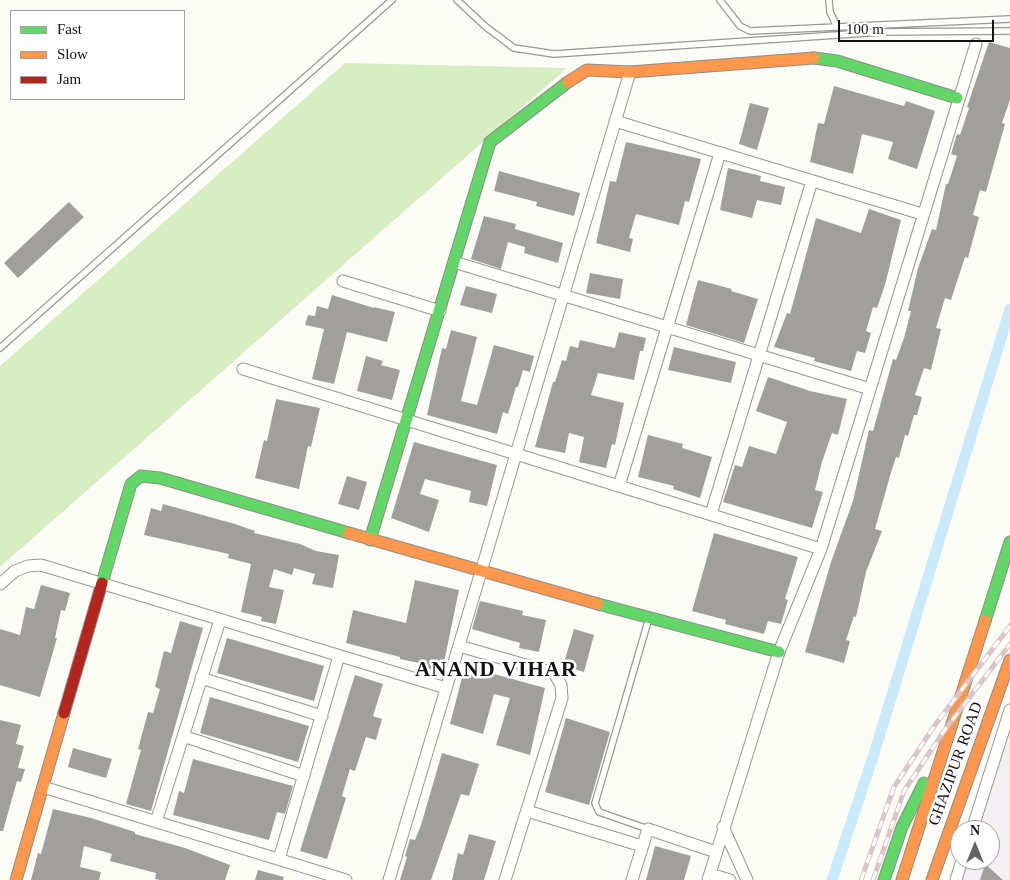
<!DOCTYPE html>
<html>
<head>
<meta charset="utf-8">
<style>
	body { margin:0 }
	#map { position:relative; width:1010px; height:880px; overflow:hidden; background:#fcfcf7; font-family:Georgia,serif }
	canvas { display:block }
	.legend { position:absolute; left:10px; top:10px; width:175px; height:90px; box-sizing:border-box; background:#fff; border:1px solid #a0a0a0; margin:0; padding:6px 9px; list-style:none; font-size:15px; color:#111 }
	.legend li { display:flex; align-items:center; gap:10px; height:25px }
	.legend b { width:25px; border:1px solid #a0a0a0 }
	.north { position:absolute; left:950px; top:820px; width:50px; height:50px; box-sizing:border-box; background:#fff; border:1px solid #a0a0a0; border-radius:50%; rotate:0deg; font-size:14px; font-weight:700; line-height:20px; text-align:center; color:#111 }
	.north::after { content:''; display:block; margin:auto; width:18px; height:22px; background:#636362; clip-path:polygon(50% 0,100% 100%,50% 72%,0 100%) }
	.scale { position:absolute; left:838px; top:20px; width:156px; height:22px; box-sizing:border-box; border:2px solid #111; border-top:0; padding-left:6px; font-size:15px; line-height:18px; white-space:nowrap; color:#111; -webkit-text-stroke:4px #fff; paint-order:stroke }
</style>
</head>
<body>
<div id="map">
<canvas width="1010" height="880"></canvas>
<ul class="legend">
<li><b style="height:6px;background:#63d668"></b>Fast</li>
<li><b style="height:6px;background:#ff974d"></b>Slow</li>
<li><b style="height:6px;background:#b3261e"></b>Jam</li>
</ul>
<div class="north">N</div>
<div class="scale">100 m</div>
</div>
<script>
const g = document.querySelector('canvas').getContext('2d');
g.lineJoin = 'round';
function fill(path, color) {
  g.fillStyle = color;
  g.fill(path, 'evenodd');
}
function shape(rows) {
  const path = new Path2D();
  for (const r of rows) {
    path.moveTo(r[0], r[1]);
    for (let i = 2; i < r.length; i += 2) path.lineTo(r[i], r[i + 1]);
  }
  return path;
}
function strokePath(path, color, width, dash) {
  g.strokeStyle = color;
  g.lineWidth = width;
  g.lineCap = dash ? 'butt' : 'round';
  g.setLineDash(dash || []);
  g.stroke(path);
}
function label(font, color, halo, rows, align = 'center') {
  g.font = font + ' Georgia,serif';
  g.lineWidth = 5;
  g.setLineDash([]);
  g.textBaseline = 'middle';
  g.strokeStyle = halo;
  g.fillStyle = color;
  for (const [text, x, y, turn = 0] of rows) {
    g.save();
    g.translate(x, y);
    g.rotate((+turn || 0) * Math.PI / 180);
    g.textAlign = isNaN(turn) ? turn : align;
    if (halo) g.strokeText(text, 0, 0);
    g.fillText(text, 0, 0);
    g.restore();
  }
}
fill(shape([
	[1010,719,1010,880,960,880,966,860,990,860,990,830,976,830]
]), '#f4eff3');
fill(shape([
	[345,63,567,68,0,567,0,366]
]), '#d7edc2');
strokePath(shape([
	[832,880,873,757,1010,309]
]), '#caeafa', 11);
fill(shape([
	[989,42,1010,48,1010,100,1002,123,1005,124,986,192,980,190,973,215,979,217,968,258,965,257,951,300,945,298,936,328,941,329,931,370,924,368,915,395,922,397,917,415,914,415,908,436,905,435,899,458,896,457,890,476,875,529,882,531,866,572,856,617,854,616,846,640,850,641,844,663,805,652,831,562,853,501,869,430,873,431,893,359,896,360,904,338,911,311,908,311,918,268,932,229,936,230,946,184,948,184,957,156,951,154,957,134,960,135,969,108,967,107],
	[834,86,904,106,906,101,935,111,917,169,888,159,893,142,862,134,853,174,810,162,818,123,824,124],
	[750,103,769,108,757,150,739,144],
	[626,142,701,159,689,202,685,201,679,225,636,214,629,238,633,239,630,252,596,243,610,181,616,182],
	[728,168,761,176,760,181,785,187,781,205,757,200,752,218,720,210],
	[499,171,580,193,574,216,536,206,537,202,494,191],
	[69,202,84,217,18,278,4,263],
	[869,209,901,220,885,285,877,308,873,307,866,331,871,333,865,353,857,351,851,371,814,361,815,358,774,347,787,313,790,314,816,218,861,233],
	[484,216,516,224,515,229,563,243,558,263,524,253,525,247,508,242,501,269,471,259],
	[590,273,623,279,620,299,586,293],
	[698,280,732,289,731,291,758,299,744,343,686,325],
	[466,286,497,294,492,313,460,305],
	[332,295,374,308,374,307,395,312,387,342,347,332,334,384,312,379,324,329,305,325,308,315,315,316,317,306,328,309],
	[451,330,477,337,461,401,477,405,494,345,534,356,530,372,523,370,518,387,516,387,508,414,503,412,497,434,427,415,442,348,446,349],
	[619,332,646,338,643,351,640,351,634,380,598,373,591,395,624,403,615,445,612,444,606,468,579,462,584,437,569,433,565,453,535,447,553,382,555,382,562,360,566,361,570,346,578,348,580,340,615,348],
	[674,347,736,362,731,383,668,370],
	[366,356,383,361,381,365,400,370,392,400,357,391],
	[768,377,810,391,847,399,838,435,832,433,822,462,815,490,823,492,812,528,723,502,735,465,742,467,749,446,776,454,787,422,756,411],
	[276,399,320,408,311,447,308,446,299,489,255,478,264,440,267,441],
	[648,435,683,444,682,448,712,457,700,498,673,489,674,486,638,477],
	[414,442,497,465,487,506,469,502,471,491,425,479,420,494,439,500,429,532,391,518],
	[347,476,367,482,359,510,338,504],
	[163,504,235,524,255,531,254,533,300,544,316,551,339,555,333,588,312,584,315,574,294,568,292,575,274,569,269,587,284,590,276,624,261,621,262,617,241,612,251,564,228,558,229,554,144,535,151,508,161,511],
	[714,533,798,557,785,599,788,600,781,624,768,621,764,634,725,624,726,620,692,611],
	[415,580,459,590,442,672,419,667,419,663,400,659,400,657,346,643,353,610,406,623],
	[41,585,70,593,65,611,61,610,55,638,57,638,40,697,0,685,0,629,20,635,26,607,34,609],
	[480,601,523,611,522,615,546,620,539,652,519,648,520,643,472,629],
	[180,621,203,628,151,811,126,804,141,750,138,749,148,712,153,713,160,689,155,687,164,651,171,653],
	[574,629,594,635,584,672,563,666],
	[227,638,324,666,314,701,217,673],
	[465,666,545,688,530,755,496,745,510,698,494,694,483,734,450,724],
	[355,675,383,684,373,716,382,719,376,740,366,737,355,771,350,769,342,796,346,798,327,859,300,851],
	[210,697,309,726,298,762,200,733],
	[566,718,610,732,589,805,545,792],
	[0,720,21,725,16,744,24,746,18,768,25,769,21,782,17,781,3,831,0,831],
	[73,748,112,759,106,778,68,767],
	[442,753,479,764,469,796,461,794,431,880,400,880,407,857,405,856,410,839,415,840,421,825],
	[193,759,293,786,285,814,277,812,269,840,173,815,179,791,184,793],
	[53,809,91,818,135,832,135,834,185,848,230,865,225,880,160,880,155,879,156,873,110,861,112,854,84,846,80,867,101,872,99,880,31,880,38,853,41,854],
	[469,834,496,841,484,880,452,880,458,853,463,855],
	[655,846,691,856,684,880,646,880],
	[985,864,1003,880,980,880],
	[258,870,284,877,283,880,255,880]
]), '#a19f9c');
const lane = shape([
	[457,0,486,27,514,48,554,54,882,32,1010,31],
	[720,0,740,26,750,31,1010,19],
	[829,0,830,12,837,27],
	[0,348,392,0],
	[648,829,599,812,595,803,649,618]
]);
const street = shape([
	[615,121,922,214],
	[454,262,870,389],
	[343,281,440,311],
	[243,369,821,549],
	[619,486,720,153],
	[711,514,812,181],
	[0,584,15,571,28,566,41,565,446,688],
	[459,646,554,673,561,685,562,698,505,880],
	[201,678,322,716],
	[183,736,304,776],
	[43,787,346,880],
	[527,811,642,846],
	[156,822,220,620],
	[723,827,747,880],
	[972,830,1010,710],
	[279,859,339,656],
	[710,874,730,880],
	[389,880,630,72],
	[632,880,648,829,716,852],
	[708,880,779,652,821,549,976,44],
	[956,880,962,860]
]);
const fast = shape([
	[814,58,837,61,957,98],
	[370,540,490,142,568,82],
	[102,583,131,484,141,476,160,478,349,533],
	[598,604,779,652],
	[985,621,1010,542],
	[884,880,902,827,924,783]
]);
const slow = shape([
	[568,82,587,70,630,72,814,58],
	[349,533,598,604],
	[16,880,64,713],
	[902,880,985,621],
	[932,880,1010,660]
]);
const jam = shape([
	[64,713,102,583]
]);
strokePath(lane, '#979795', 8);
strokePath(street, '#979795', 13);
strokePath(fast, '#8d8d8b', 13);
strokePath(slow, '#8d8d8b', 13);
strokePath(jam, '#8d8d8b', 13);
strokePath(lane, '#fffffe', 5.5);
strokePath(street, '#fffffe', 11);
strokePath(fast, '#63d668', 11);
strokePath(slow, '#ff974d', 11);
strokePath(jam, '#b3261e', 11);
const rail = shape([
	[861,880,894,787,935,725,1010,626],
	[873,880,904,791,944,731,1010,644]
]);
strokePath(rail, '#dbc5c6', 5);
strokePath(rail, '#fff', 3, [9]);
label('16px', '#111', '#fff', [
	["GHAZIPUR ROAD",956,764,-70]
]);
g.letterSpacing = '1px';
label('bold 21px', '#111', '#fff', [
	["ANAND VIHAR",496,671]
]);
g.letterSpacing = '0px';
</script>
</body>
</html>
